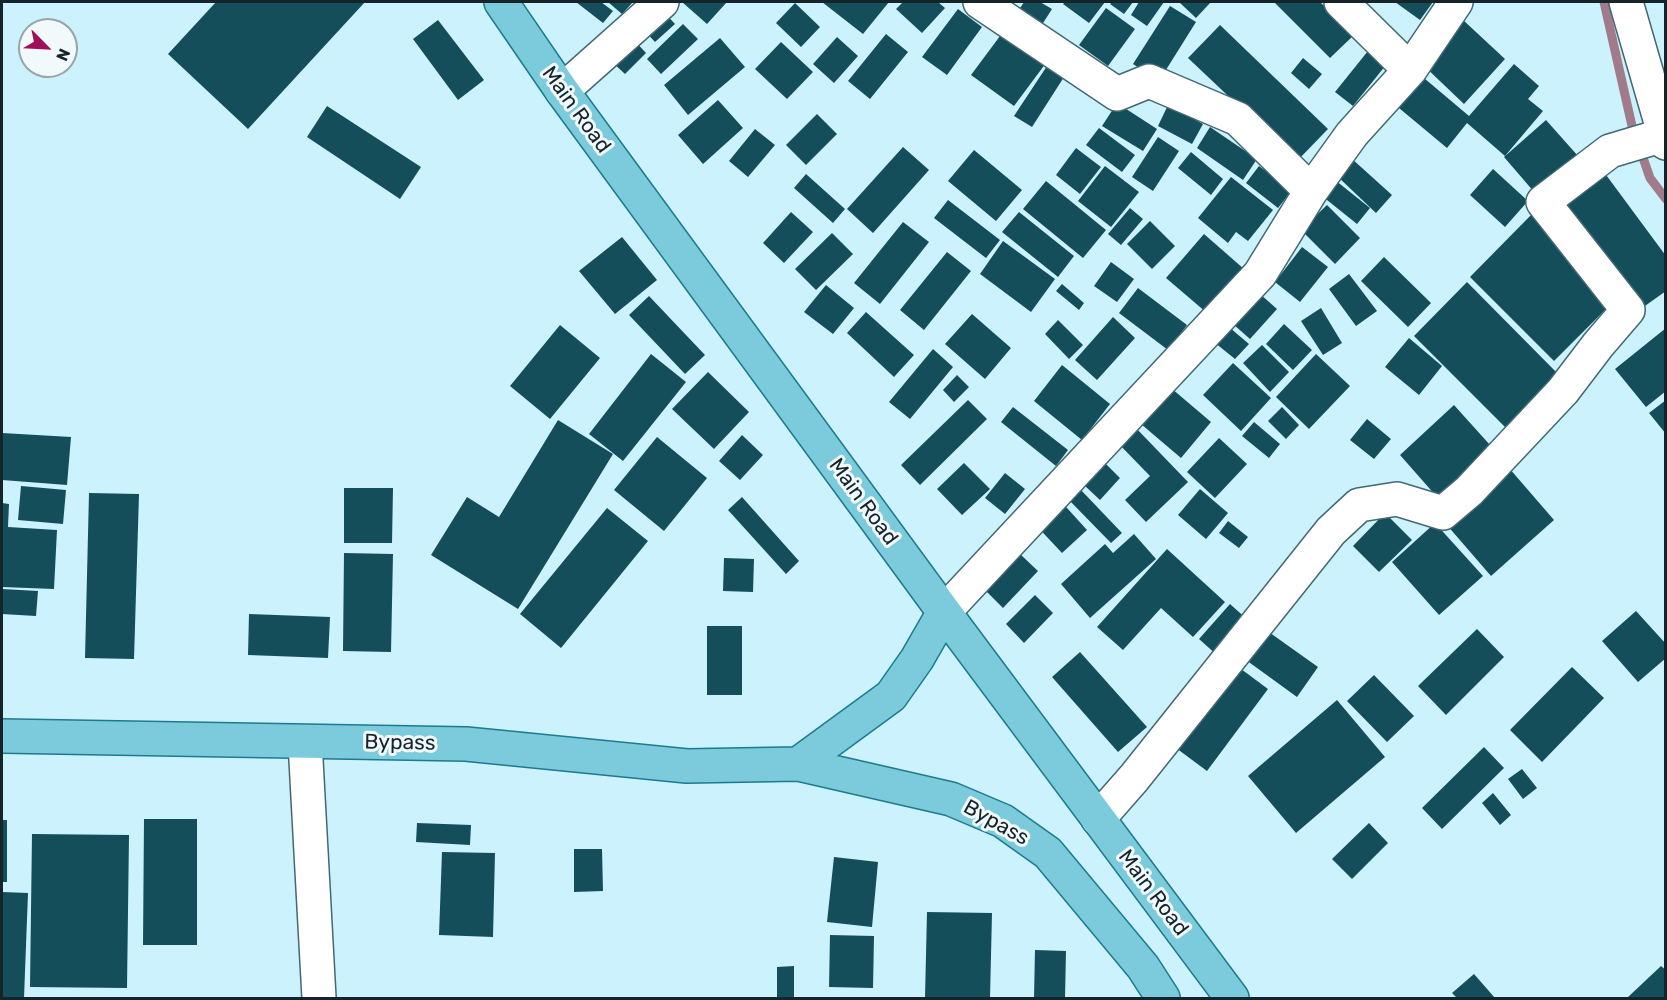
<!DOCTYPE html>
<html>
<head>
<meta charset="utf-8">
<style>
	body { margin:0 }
	#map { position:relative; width:1667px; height:1000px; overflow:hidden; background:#cbf2fd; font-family:Rubik,sans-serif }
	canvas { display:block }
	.frame { position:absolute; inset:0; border:3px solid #152428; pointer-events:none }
	.north { position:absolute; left:18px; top:18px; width:60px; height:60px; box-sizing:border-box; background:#f1f9fb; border:2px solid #99a4a7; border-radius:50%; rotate:114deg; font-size:16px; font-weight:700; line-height:24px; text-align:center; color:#152428 }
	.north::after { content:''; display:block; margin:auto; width:21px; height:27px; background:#9f1059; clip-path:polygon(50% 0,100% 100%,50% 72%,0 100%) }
</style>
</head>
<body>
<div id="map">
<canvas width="1667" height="1000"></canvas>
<div class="frame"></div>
<div class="north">N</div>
</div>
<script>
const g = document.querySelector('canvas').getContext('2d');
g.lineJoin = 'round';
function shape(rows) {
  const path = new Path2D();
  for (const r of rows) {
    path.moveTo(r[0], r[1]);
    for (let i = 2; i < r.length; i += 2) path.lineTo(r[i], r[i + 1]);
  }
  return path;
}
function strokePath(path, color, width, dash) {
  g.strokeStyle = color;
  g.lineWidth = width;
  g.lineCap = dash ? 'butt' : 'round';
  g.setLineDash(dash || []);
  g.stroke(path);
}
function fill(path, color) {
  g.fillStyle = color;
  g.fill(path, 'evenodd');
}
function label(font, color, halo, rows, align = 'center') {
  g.font = font + ' Rubik,sans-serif';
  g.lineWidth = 6;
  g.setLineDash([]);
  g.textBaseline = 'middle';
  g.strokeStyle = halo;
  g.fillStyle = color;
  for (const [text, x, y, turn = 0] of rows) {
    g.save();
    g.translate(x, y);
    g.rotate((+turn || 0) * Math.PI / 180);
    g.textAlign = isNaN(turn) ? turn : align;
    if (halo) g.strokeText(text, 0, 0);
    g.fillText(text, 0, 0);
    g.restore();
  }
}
strokePath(shape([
	[1604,2,1632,126,1650,178,1666,199]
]), '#a17b8a', 9);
fill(shape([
	[216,2,365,2,248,129,168,54],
	[576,2,601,2,613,11,603,23],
	[608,2,633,2,622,14],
	[682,2,727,2,707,24],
	[822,2,889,2,863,34],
	[903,2,938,2,945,8,922,33,896,9],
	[1024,2,1040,2,1052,9,1036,34,1013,19],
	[1065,2,1105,2,1089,23,1063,4],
	[1112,2,1133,2,1124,14,1110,4],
	[1139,2,1164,2,1147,26,1131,15],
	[1179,2,1211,2,1196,18],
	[1274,2,1320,2,1354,35,1330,58],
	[1395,2,1433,2,1420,20],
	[795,3,820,27,801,47,776,23],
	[1170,6,1196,22,1159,81,1133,64],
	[1106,8,1135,29,1108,66,1079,45],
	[958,9,982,27,947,75,922,57],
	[663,11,675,24,655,42,643,29],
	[1462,19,1505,59,1464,104,1421,63],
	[438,20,484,80,458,100,413,39],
	[683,24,698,39,661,74,647,59],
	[1220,25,1328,129,1297,161,1188,58],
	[1003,32,1046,63,1014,106,971,75],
	[886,34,908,52,870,99,848,81],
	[837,37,858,56,834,83,813,64],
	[632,38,646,53,625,74,610,60],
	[720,38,745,67,688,115,664,85],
	[781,42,813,72,787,99,755,69],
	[1372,46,1390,60,1353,106,1335,92],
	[1303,58,1322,74,1309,89,1291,73],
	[1514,64,1539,86,1528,99,1543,111,1505,156,1467,123,1447,148,1393,103,1418,73,1469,116],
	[1047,66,1064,77,1032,127,1014,116],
	[718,100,743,128,703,164,678,135],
	[1117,103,1157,129,1143,151,1102,126],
	[1168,105,1203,124,1192,144,1158,126],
	[327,106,421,167,400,199,307,137],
	[817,114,837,134,806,165,786,145],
	[1546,120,1578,156,1535,193,1504,157],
	[1210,127,1257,159,1243,180,1197,148],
	[1099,128,1135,155,1122,172,1086,145],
	[755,129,775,145,748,177,729,161],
	[1158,137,1179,151,1153,191,1132,177],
	[903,147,929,170,873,233,847,209],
	[1076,148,1101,167,1080,194,1056,175],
	[974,150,1022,190,996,221,948,181],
	[1191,152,1223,179,1211,195,1178,168],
	[1351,158,1392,195,1376,213,1336,175],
	[1598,164,1666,256,1666,291,1635,313,1551,199],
	[1105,166,1139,192,1111,227,1078,201],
	[1259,166,1292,190,1278,208,1246,183],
	[1493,169,1528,201,1505,227,1470,195],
	[806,174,845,209,833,223,794,188],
	[1231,177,1273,210,1248,241,1236,232,1228,243,1198,218],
	[1335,180,1370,208,1357,224,1322,196],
	[1046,181,1106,230,1083,258,1023,209],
	[948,200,1000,240,986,258,934,218],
	[1327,205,1360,238,1335,264,1301,230],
	[1130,208,1143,219,1121,245,1108,234],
	[791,212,813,232,784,263,763,243],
	[1019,212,1074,256,1058,277,1002,232],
	[1534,212,1619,296,1554,361,1470,277],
	[1150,221,1175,246,1152,269,1127,244],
	[903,222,929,242,880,304,854,283],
	[832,233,853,254,816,290,795,269],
	[1204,234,1244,269,1207,313,1166,278],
	[622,237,657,280,615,314,579,271],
	[1003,241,1055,279,1031,312,980,274],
	[1302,247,1328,267,1300,302,1275,282],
	[947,252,971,271,924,330,900,310],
	[1384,257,1431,303,1408,327,1361,281],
	[1111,262,1134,279,1117,302,1094,286],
	[1349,274,1377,311,1356,326,1329,289],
	[1467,282,1563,379,1510,432,1414,336],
	[1062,284,1084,303,1079,310,1056,291],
	[826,285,854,308,833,334,804,312],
	[1138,288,1187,325,1168,350,1119,313],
	[1260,294,1277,309,1250,339,1233,324],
	[649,296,705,355,685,374,629,315],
	[1321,308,1342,343,1323,355,1301,321],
	[866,312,914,355,894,377,847,333],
	[972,314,1011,348,985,379,945,344],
	[1113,317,1135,338,1097,380,1075,360],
	[1058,320,1083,345,1069,359,1045,334],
	[1223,322,1249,344,1235,359,1209,338],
	[1284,324,1312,350,1293,370,1266,344],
	[560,325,600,358,550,419,510,386],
	[1666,328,1666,391,1646,407,1615,369],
	[1409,338,1442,366,1419,395,1385,367],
	[1262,345,1289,372,1270,392,1243,363],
	[933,349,953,367,910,419,889,402],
	[651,354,686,382,623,461,589,434],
	[1316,354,1350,386,1309,429,1276,397],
	[1233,363,1271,398,1241,431,1203,395],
	[1062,365,1110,404,1082,440,1034,401],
	[708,372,749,412,714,449,672,409],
	[957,375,969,387,954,402,943,390],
	[1171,388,1211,422,1181,458,1141,424],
	[968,400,987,419,920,485,901,465],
	[1666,400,1666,434,1649,413],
	[1454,405,1499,455,1444,505,1400,455],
	[1013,407,1068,450,1056,466,1001,422],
	[1282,407,1299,425,1286,439,1268,421],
	[1367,419,1391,439,1374,459,1350,440],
	[558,420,613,454,518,609,431,555,467,497,499,517],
	[1254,422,1280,444,1269,458,1242,436],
	[1134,426,1188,482,1146,522,1125,500,1150,476,1117,442],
	[2,433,71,437,67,485,2,480],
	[742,435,763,455,740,480,719,461],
	[657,437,707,478,664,531,614,490],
	[1219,438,1247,464,1215,498,1187,472],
	[964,463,990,489,962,515,937,489],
	[1105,463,1120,478,1100,500,1084,485],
	[1509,468,1554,520,1491,576,1446,524],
	[1005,473,1025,489,1005,514,985,498],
	[21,486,66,490,63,524,18,520],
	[344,488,393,488,392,543,344,543],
	[1080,489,1122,533,1111,543,1069,500],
	[1200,489,1228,513,1206,539,1178,515],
	[89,493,139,494,134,659,85,658],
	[742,497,799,561,786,574,728,510],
	[1057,497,1087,530,1062,553,1032,521],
	[2,503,9,504,8,527,57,530,54,589,2,587],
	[607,508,648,541,561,648,520,614],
	[1385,513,1412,540,1379,572,1353,546],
	[1228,521,1248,537,1239,548,1219,533],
	[1435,523,1483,576,1439,615,1392,562],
	[1134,534,1156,559,1090,618,1061,584,1105,544,1113,553],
	[1167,549,1225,602,1193,637,1161,608,1123,650,1097,627],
	[344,553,393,554,391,652,343,651],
	[1020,554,1038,571,1003,608,985,590],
	[724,558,754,559,753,592,723,591],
	[2,589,38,591,36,616,2,614],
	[1035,595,1053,613,1024,643,1006,624],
	[1230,604,1249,621,1218,656,1199,639],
	[1636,611,1666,644,1666,658,1638,682,1602,641],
	[249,614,330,617,328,658,248,655],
	[707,626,742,626,742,695,707,695],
	[1477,629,1504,657,1446,715,1418,686],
	[1266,630,1318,667,1297,697,1246,660],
	[1080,652,1147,727,1118,752,1052,677],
	[1237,666,1268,689,1207,771,1176,748],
	[1572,667,1604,698,1542,762,1510,730],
	[1374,675,1414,716,1387,742,1347,701],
	[1337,700,1385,757,1296,833,1248,776],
	[1484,747,1504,768,1442,829,1422,808],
	[1522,769,1537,788,1523,799,1508,779],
	[1493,793,1511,815,1500,825,1482,803],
	[144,819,197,819,197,945,143,945],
	[2,820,7,820,7,882,2,882],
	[417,823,471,825,470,845,416,842],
	[1369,823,1388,843,1352,879,1332,859],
	[32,834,129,835,127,988,30,987],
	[574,849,602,849,603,891,574,892],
	[442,852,495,853,493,937,439,935],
	[834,857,878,862,872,927,827,922],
	[2,892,28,893,24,998,2,997],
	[927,912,992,913,990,998,925,998],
	[830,935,874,936,873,988,829,987],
	[1035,950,1066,951,1065,998,1034,998],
	[794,966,794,998,777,998,777,967],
	[1661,966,1666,970,1666,998,1627,998],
	[1474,974,1495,998,1457,998,1452,993]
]), '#144e5b');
const minor = shape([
	[980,2,1117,94,1149,81,1238,119,1311,191],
	[1341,2,1410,70],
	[1626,2,1666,140],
	[562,91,662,2],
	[944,612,1260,274,1311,191,1352,134,1410,70,1456,2],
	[305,742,319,998],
	[1098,819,1134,778,1331,531,1359,505,1397,499,1443,513,1469,491,1563,391,1598,345,1628,310,1543,202,1610,151,1657,137,1666,143]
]);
const major = shape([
	[501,2,562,91,944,612,1232,998],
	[2,736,466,744,687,766,798,764,951,799,1003,821,1048,853,1143,967,1163,998],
	[798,764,891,696,917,659,944,612]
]);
strokePath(minor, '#446872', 36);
strokePath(major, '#1e7a8e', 36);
strokePath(minor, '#fff', 33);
strokePath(major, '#7bcbdc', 33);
label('21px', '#152428', '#f1f9fb', [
	["Main Road",576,110,54],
	["Main Road",863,502,54],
	["Bypass",400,743,1],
	["Bypass",996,823,29],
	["Main Road",1153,893,53]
]);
</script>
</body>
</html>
